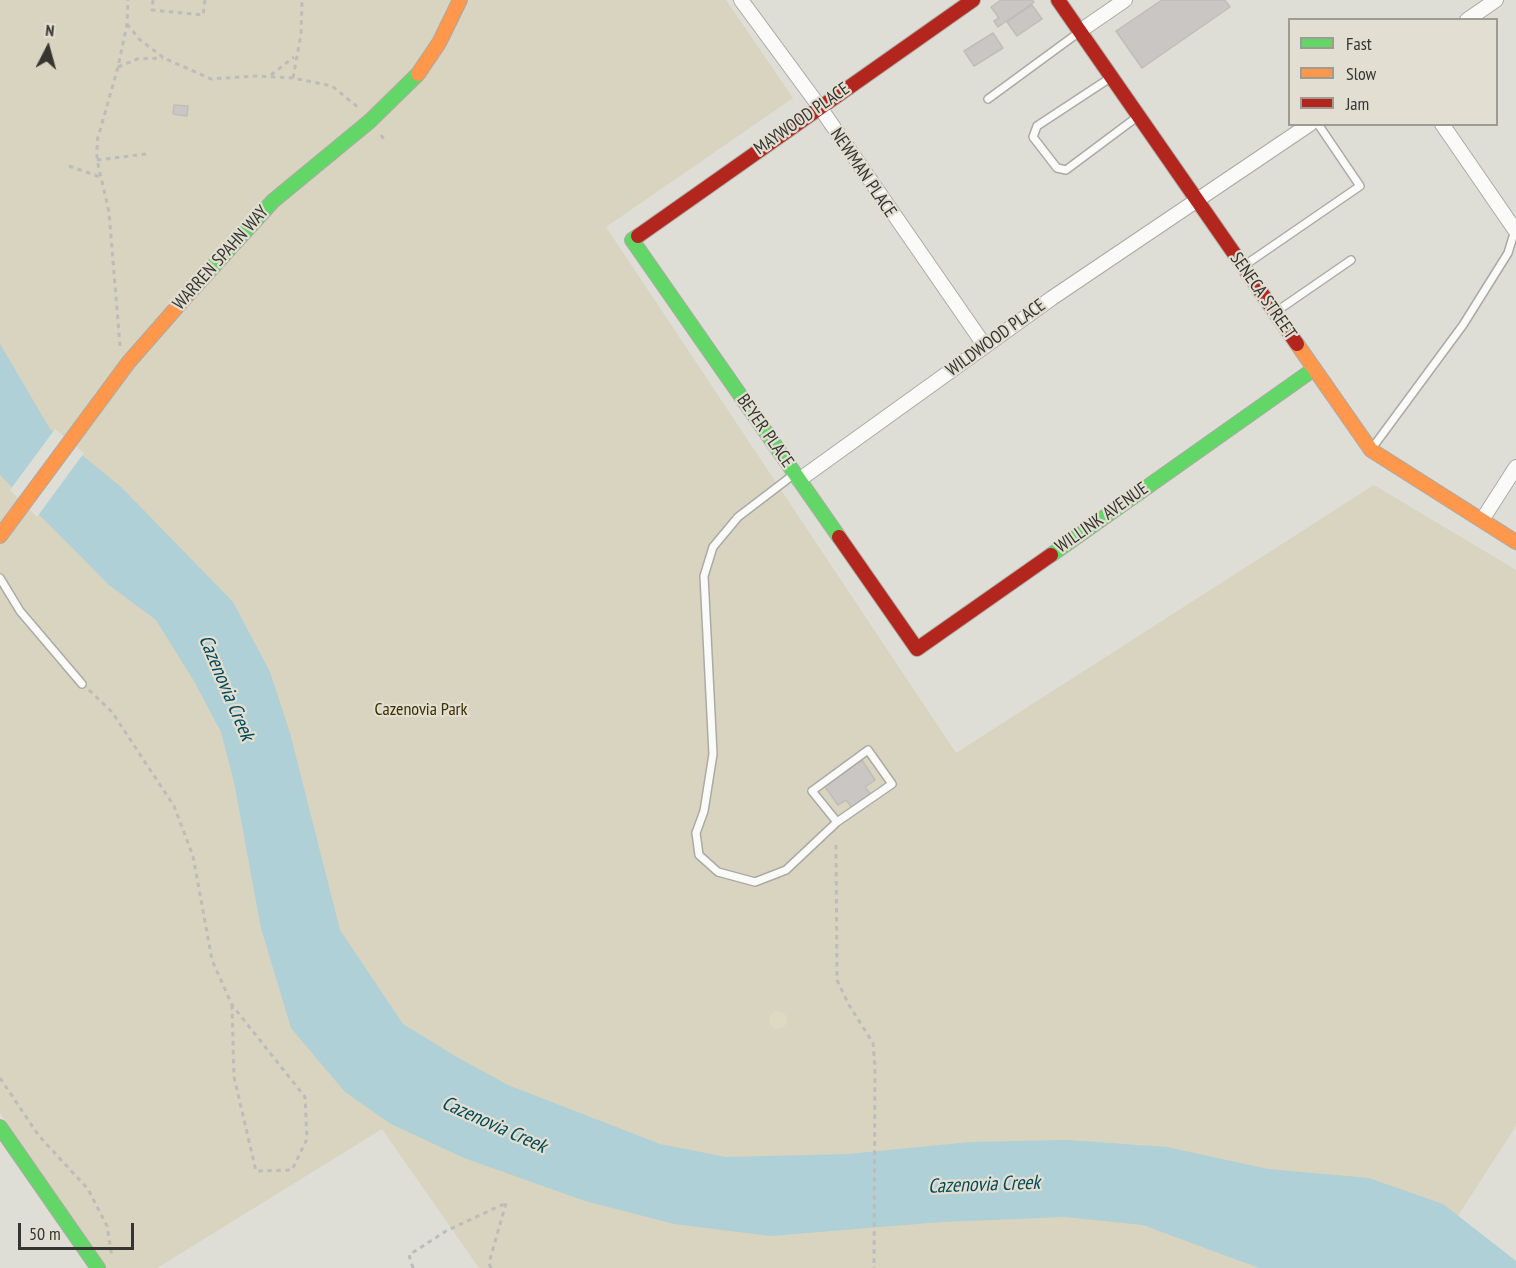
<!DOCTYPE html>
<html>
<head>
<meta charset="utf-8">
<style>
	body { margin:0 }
	#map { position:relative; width:1516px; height:1268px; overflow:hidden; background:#deddd6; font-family:"PT Sans Narrow",sans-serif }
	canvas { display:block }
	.legend { position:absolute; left:1288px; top:18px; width:210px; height:108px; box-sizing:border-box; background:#e2dfd2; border:2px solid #9e9b92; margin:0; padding:8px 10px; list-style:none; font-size:18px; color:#373531 }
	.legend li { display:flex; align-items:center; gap:12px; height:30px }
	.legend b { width:30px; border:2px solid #9e9b92 }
	.north { position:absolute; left:18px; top:18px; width:60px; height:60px; -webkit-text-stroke:4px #e2dfd2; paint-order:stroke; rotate:6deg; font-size:16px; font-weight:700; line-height:24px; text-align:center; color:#373531 }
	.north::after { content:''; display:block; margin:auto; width:21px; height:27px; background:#373531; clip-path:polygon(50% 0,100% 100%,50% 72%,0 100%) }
	.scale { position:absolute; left:18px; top:1223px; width:116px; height:27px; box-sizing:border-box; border:3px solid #373531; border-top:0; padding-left:8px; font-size:18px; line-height:21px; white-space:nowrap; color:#373531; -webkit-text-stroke:4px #e2dfd2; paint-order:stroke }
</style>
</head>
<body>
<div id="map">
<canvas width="1516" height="1268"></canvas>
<ul class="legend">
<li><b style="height:8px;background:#63d668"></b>Fast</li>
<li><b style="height:8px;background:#ff974d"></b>Slow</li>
<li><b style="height:8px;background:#b3261e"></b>Jam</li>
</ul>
<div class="north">N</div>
<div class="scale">50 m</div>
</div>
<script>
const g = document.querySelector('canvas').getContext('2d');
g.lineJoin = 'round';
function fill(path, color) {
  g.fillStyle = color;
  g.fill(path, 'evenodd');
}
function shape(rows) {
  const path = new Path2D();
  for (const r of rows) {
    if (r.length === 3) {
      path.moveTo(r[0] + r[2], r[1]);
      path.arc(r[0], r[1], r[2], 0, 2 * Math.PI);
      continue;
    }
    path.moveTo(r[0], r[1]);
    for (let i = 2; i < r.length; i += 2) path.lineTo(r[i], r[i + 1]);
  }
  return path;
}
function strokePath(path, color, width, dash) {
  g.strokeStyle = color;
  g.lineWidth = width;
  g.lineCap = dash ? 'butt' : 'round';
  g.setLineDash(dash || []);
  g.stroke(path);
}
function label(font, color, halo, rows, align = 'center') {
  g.font = font + ' "PT Sans Narrow",sans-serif';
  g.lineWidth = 4.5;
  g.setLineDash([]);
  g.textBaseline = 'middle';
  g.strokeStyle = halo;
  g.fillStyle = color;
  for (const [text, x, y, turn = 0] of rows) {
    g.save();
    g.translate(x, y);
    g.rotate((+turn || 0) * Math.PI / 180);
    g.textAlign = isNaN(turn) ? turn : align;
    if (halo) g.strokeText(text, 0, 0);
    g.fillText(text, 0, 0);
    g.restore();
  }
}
fill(shape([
	[0,0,726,0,793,98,606,227,956,753,1374,485,1516,570,1516,1126,1439,1245,1434,1268,479,1268,382,1129,157,1268,106,1268,0,1113]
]), '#d8d4bf');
fill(shape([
	[778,1020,9]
]), '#dfd9c1');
fill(shape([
	[0,344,50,429,121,487,233,602,270,672,290,733,340,930,403,1024,455,1056,508,1085,660,1144,726,1157,848,1154,971,1142,1067,1140,1167,1147,1268,1169,1369,1178,1443,1204,1516,1261,1516,1268,1259,1268,1143,1225,1065,1217,942,1222,770,1236,674,1224,585,1201,464,1158,391,1124,345,1092,291,1028,261,928,234,782,221,732,194,681,156,620,109,585,0,475]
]), '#aed0d6');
fill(shape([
	[55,429,84,453,37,517,10,490]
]), '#deddd6');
const building = shape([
	[1001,0,1032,0,1034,2,998,27,994,21,999,18,991,7,1001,0],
	[1162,0,1225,0,1230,7,1142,68,1116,31,1162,0],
	[1032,5,1042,19,1017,36,1007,22,1032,5],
	[993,33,1003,48,974,66,964,51,993,33],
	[174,105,188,106,187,116,173,114,174,105],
	[862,760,875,780,865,787,871,795,852,808,846,800,838,805,824,785,862,760]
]);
fill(building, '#cac6c3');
strokePath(building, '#c0bdb9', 1.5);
const lane = shape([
	[1110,78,1037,126,1033,137,1057,168,1066,170,1137,117],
	[988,99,1078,33],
	[1245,265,1360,186,1318,124],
	[1277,311,1351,260],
	[1373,447,1463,325,1508,253,1515,230],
	[793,475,738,517,713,547,704,576,713,754,704,811,696,833,699,855,718,872,755,882,786,870,837,822,892,784,868,750,812,791,837,822],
	[0,578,20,611,82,684]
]);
const street = shape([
	[741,0,819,106,985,346],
	[1467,20,1496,0],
	[1080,31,1125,0],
	[1442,124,1515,230],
	[799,480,1052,298,1310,124],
	[1482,520,1516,467]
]);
const fast = shape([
	[638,236,632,240,839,537],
	[191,291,273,201,370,121,418,74],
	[1051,555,1314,369],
	[0,1127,98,1268]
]);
const slow = shape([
	[418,74,439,43,460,0],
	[1297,344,1371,450,1516,542],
	[0,536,128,363,191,291]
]);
const jam = shape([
	[1058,0,1297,344],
	[638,236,973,0],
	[839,537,917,649,1051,555]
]);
strokePath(lane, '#abaaa5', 10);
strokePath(street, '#abaaa5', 16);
strokePath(fast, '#abaaa5', 16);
strokePath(slow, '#abaaa5', 16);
strokePath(jam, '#abaaa5', 16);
strokePath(shape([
	[153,0,152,10,203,15,205,0],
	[127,24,139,39,164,58,211,79,255,76,293,78,332,86,359,108],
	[118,67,137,59,163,58],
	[271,75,294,57],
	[293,78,301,34,302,0],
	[381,135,386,142],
	[97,160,146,154],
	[69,166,103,178],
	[120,346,109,212,97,160,97,141,118,67,127,24,128,0],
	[89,690,112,712,174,806,193,856,212,960,232,1005,305,1097,307,1139,292,1170,256,1171,234,1077,232,1005],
	[836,845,837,980,849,1005,873,1043,875,1068,874,1268],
	[0,1078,39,1136,88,1189,107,1226,112,1257],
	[413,1268,409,1255,446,1231,506,1203],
	[491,1268,489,1263,506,1203]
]), '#bdbcba', 3, [4.5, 4.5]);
strokePath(lane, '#fafaf9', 7);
strokePath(street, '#fafaf9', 14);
strokePath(fast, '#63d668', 14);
strokePath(slow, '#ff974d', 14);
strokePath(jam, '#b3261e', 14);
label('18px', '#373531', '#e2dfd2', [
	["MAYWOOD PLACE",802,119,-35],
	["NEWMAN PLACE",863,173,56],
	["WARREN SPAHN WAY",221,258,-48],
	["SENECA STREET",1263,296,55],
	["WILDWOOD PLACE",996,338,-36],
	["BEYER PLACE",765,431,55],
	["WILLINK AVENUE",1102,518,-35]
]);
label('18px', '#3b3000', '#e2dfd2', [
	["Cazenovia Park",421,710]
]);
label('italic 20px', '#024a58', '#e2dfd2', [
	["Cazenovia Creek",226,688,67],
	["Cazenovia Creek",494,1125,24],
	["Cazenovia Creek",984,1185,-2]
]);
</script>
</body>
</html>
